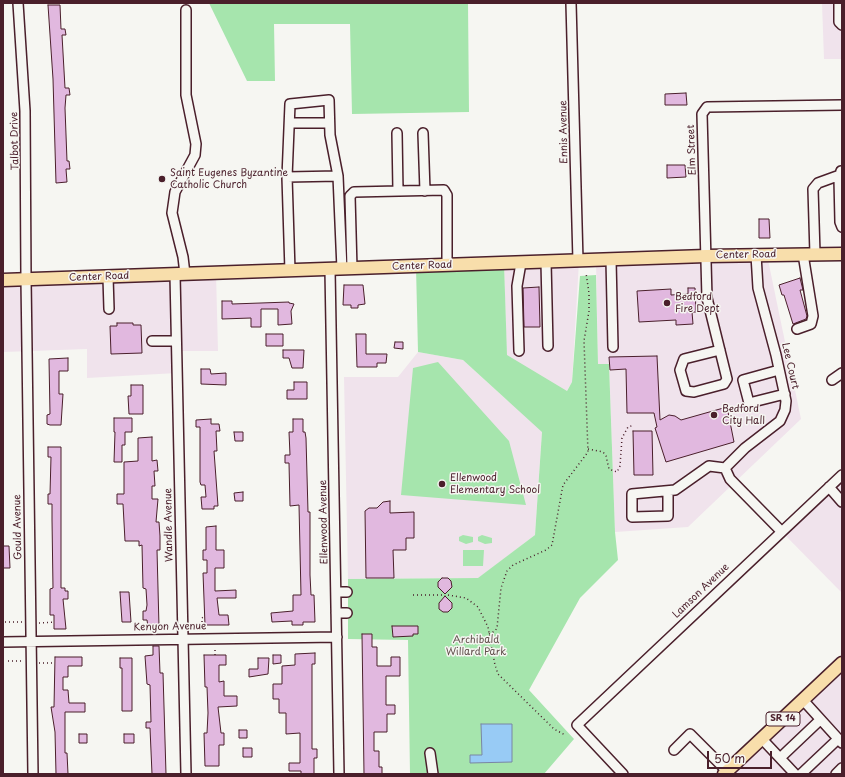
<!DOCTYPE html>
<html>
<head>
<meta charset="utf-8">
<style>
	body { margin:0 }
	#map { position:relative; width:845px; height:777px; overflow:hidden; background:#f6f6f2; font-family:"Playpen Sans",sans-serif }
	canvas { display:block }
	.frame { position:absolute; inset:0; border:4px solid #4a1f2b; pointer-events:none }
	.scale { position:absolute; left:707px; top:751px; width:65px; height:18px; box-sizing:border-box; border:2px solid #4a1f2b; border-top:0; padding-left:5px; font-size:12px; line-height:14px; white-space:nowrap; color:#4a1f2b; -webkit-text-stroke:3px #f6f6f2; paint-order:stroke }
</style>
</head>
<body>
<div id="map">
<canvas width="845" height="777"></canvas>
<div class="frame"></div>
<div class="scale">50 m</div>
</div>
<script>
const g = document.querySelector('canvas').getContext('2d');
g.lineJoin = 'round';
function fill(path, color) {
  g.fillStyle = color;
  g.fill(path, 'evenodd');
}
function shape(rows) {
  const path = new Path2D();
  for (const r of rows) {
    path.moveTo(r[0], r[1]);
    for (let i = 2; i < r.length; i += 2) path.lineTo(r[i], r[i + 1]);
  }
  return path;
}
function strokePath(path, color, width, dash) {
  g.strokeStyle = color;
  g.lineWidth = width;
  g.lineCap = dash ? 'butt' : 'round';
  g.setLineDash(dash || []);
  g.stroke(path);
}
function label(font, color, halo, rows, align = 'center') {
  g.font = font + ' "Playpen Sans",sans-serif';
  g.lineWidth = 3;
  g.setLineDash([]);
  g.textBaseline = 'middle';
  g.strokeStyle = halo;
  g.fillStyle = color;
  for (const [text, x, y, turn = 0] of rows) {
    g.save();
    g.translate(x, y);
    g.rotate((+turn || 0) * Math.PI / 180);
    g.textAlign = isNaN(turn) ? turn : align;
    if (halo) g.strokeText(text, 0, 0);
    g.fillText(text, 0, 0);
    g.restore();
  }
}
fill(shape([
	[822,3,842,3,842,59,824,59],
	[767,255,801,419,688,527,615,532,609,364,598,364,596,260],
	[579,261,572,382,542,432,535,535,479,578,348,579,344,377,398,377,418,352,463,360,508,401,504,263],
	[216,273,218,351,177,351,177,373,87,378,87,349,3,352,3,280],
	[842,475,842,593,781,531],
	[842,663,842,774,724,774]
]), '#f0e3ec');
fill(shape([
	[209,3,468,3,469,112,352,114,350,24,274,24,275,81,247,81],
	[504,263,507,355,567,391,572,382,580,276,596,275,598,364,609,364,615,532,618,560,580,598,529,690,574,739,544,774,410,774,408,640,348,639,348,579,478,578,535,535,542,432,463,360,418,352,416,267],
	[438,362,509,441,526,505,401,495,413,368],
	[463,535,473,537,473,542,466,544,459,541,459,537],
	[482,535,492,538,492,543,485,544,478,541,478,537],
	[463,550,484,550,483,566,463,566]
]), '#a6e5ad');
const water = shape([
	[481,724,512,724,512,762,470,763,470,755,482,755,481,724]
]);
fill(water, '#98cbf5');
strokePath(water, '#7986a4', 1);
const building = shape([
	[48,5,60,5,61,29,65,29,66,35,62,35,65,88,69,88,70,95,66,95,65,108,67,161,69,161,70,169,66,169,67,182,56,183,53,79,48,5],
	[686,93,687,105,665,105,665,94,686,93],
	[667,165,685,165,686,177,667,178,667,165],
	[759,219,769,219,770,238,759,238,759,219],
	[800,278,803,290,800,290,807,316,806,319,793,324,784,295,782,295,779,285,800,278],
	[344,285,363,285,365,304,358,305,358,308,351,308,351,305,343,305,344,285],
	[539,287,540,327,524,327,523,288,539,287],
	[688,288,695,288,696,312,692,312,693,324,676,325,676,320,639,322,637,291,671,289,671,295,688,294,688,288],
	[222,301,232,301,232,304,289,302,289,303,294,304,291,311,292,324,278,325,278,309,261,309,261,327,251,327,251,318,222,319,222,301],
	[117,323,133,323,133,325,141,325,142,353,111,354,110,326,117,326,117,323],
	[266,334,283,334,283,346,266,346,266,334],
	[356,334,366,334,366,354,387,354,386,363,377,363,377,367,357,367,356,334],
	[395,342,403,342,403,349,394,348,395,342],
	[283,350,304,350,303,368,292,368,289,358,283,358,283,350],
	[657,356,660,420,669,415,675,416,681,420,727,407,734,442,666,462,655,428,657,427,654,413,627,413,626,369,610,370,609,357,657,356],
	[68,358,68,371,59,371,59,394,63,394,61,425,50,425,47,424,47,415,50,414,49,359,68,358],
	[201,369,210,369,211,374,226,373,226,385,201,384,201,369],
	[294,382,307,382,307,399,287,399,287,390,294,390,294,382],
	[131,385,143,385,143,414,129,414,128,396,131,396,131,385],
	[114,418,132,418,132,432,125,432,125,445,122,445,122,462,114,462,115,432,114,432,114,418],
	[211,419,211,424,219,424,220,431,216,431,217,451,214,451,218,506,214,506,214,509,202,509,201,497,206,497,205,485,201,485,200,482,200,427,196,427,196,420,211,419],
	[293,419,303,419,303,432,305,432,306,438,308,512,310,512,310,575,311,595,314,595,315,622,303,622,303,625,292,625,292,621,272,622,271,613,293,611,293,595,301,595,299,505,290,506,289,463,285,463,285,455,290,455,289,432,293,432,293,419],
	[633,431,652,431,653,475,634,475,633,431],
	[234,432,243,432,243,441,235,441,234,432],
	[152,437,152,461,157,460,158,471,154,471,155,486,152,486,152,499,158,499,156,522,159,522,160,536,160,550,157,550,159,627,148,627,147,620,143,620,143,611,146,611,147,605,146,589,143,588,142,545,139,546,139,541,125,541,123,504,117,504,117,494,124,494,124,462,138,461,138,438,152,437],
	[48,447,61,447,61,588,65,588,65,591,68,591,68,599,63,599,66,629,54,629,54,615,50,615,50,589,53,588,52,520,52,504,48,504,48,494,50,494,51,457,48,457,48,447],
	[243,492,243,501,235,501,234,493,243,492],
	[390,501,390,513,414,512,414,538,406,538,406,550,393,550,394,578,366,578,365,511,369,508,377,508,383,502,390,501],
	[216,526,216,550,224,550,224,568,215,568,215,591,236,590,236,598,217,598,219,615,228,615,229,625,205,625,203,573,207,573,207,560,203,560,203,550,206,550,206,527,216,526],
	[3,546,9,546,10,568,3,568,3,546],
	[442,578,448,578,451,581,452,587,445,594,438,587,438,582,442,578],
	[120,592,129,592,131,622,122,622,120,592],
	[445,596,452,603,452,608,448,612,443,612,439,609,439,603,445,596],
	[392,626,418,626,418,634,413,634,413,636,393,637,392,626],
	[362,634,372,634,372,647,377,647,377,666,391,666,391,657,400,657,400,676,386,676,386,705,395,705,395,714,387,714,387,732,374,732,374,751,379,751,379,767,382,767,382,774,364,774,362,634],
	[153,646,159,646,160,673,163,673,166,774,152,774,150,728,146,728,146,722,151,722,150,685,147,684,145,656,153,655,153,646],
	[315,653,315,664,312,664,312,749,317,749,317,758,314,758,314,774,301,774,301,771,289,771,289,763,300,763,300,733,286,734,286,713,279,713,279,699,273,699,273,684,282,684,282,666,295,665,295,654,315,653],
	[204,655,226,655,226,665,219,665,219,682,224,681,224,696,237,696,237,706,218,707,221,733,224,733,224,745,219,745,219,766,205,766,204,733,207,733,208,713,207,687,205,687,204,655],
	[273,655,281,655,281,663,273,664,273,655],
	[55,657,82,657,82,666,68,666,68,677,63,677,63,690,68,690,69,703,85,703,85,712,65,712,65,753,67,753,68,774,56,774,55,732,51,707,54,707,55,657],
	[120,658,132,658,132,711,122,711,122,668,120,668,120,658],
	[258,658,269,658,268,674,249,677,249,669,258,669,258,658],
	[239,730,247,730,247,738,239,738,239,730],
	[79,734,87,734,87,743,79,743,79,734],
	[124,734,134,734,134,743,124,743,124,734],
	[243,748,252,748,252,757,243,757,243,748]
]);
fill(building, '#e1b8df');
strokePath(building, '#4a1f2b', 1);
const minor = shape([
	[18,3,25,111,26,279,33,774],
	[571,3,578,261],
	[839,3,839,22,842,25],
	[290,123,329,123],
	[397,133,398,191],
	[423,133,425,191],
	[841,171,839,179,840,222,842,227],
	[287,177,290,104,329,100,330,135,338,176],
	[815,254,813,189,818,183,840,175],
	[611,260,613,347],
	[546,262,548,346],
	[352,269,350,196,354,192,444,190,447,195,447,265],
	[330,270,339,774],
	[290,271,287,177,338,176,342,269],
	[185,274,183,257,172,213,175,192,195,155,196,144,186,95,186,10],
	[175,275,186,774],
	[108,277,109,309],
	[797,329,811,324,813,316,803,254],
	[152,341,176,341],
	[720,350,684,359,680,370,686,391,694,392,724,384,727,379,707,298,702,114,707,107,842,105],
	[519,351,517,286,521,263],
	[779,370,743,380,749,403,785,394],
	[832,380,842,373],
	[725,468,745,448,780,421,785,410,786,401,776,355,758,288,756,255],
	[725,468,730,479,781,531],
	[829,487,842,502],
	[668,491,668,516,632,517,632,494,675,490,709,466,725,468],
	[336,592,347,592],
	[336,613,347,613],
	[3,642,337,637],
	[803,700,842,743],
	[762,739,795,774],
	[674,750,690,734,727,771],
	[430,753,433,774],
	[780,758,820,720],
	[623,774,577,725,842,475],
	[801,774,838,739],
	[836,774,842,768]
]);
const major = shape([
	[3,280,706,256,842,254],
	[724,774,842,663]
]);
strokePath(minor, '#4a1f2b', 12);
strokePath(major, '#4a1f2b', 15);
strokePath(shape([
	[588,449,603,452,606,456,609,469,617,472,620,466,622,438,628,427,634,425],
	[413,595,442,595],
	[448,595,466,598,478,607,488,627,495,665,498,674,554,729,565,735],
	[5,622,22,622],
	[39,623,54,622],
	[202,630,202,618,205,616],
	[489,634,495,631,497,628,501,588,507,571,513,565,546,550,552,545,563,485,588,452,584,341,589,311,589,293,586,273],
	[215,655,215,647],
	[8,661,23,661],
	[39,663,55,663]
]), '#4a1f2b', 1.5, [1, 3]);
strokePath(minor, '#f6f6f2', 9);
strokePath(major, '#f8deab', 12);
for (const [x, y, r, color] of [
	[162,179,4,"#4a1f2b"],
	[667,303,4,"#4a1f2b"],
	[714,415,4,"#4a1f2b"],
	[442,484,4,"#4a1f2b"]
]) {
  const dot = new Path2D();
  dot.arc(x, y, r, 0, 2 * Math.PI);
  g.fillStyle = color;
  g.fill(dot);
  strokePath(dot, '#f6f6f2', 1.5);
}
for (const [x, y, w] of [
	[783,719,34]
]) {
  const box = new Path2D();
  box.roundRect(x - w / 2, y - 7, w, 14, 3);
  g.fillStyle = '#f6f6f2';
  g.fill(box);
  strokePath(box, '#4a1f2b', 1);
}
label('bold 9px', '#4a1f2b', null, [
	["SR 14",783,719]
]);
label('10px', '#4a1f2b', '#f6f6f2', [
	["Ennis Avenue",564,132,-91],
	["Talbot Drive",15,141,-91],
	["Elm Street",692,150,-92],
	["Center Road",746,255,-1],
	["Center Road",422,266,-2],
	["Center Road",99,277,-2],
	["Lee Court",790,366,77],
	["Ellenwood Avenue",324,522,-91],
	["Wandle Avenue",169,525,-91],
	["Gould Avenue",18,527,-91],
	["Lamson Avenue",701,591,-44],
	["Kenyon Avenue",170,627,-1]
]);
label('10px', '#4a1f2b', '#f6f6f2', [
	["Saint Eugenes Byzantine",170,173],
	["Catholic Church",170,185],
	["Bedford",675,297],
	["Fire Dept",675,309],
	["Bedford",722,409],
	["City Hall",722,421],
	["Ellenwood",450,478],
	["Elementary School",450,490]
], 'left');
label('10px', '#61504c', '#f6f6f2', [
	["Archibald",476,640],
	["Willard Park",476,652]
]);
</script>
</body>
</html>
